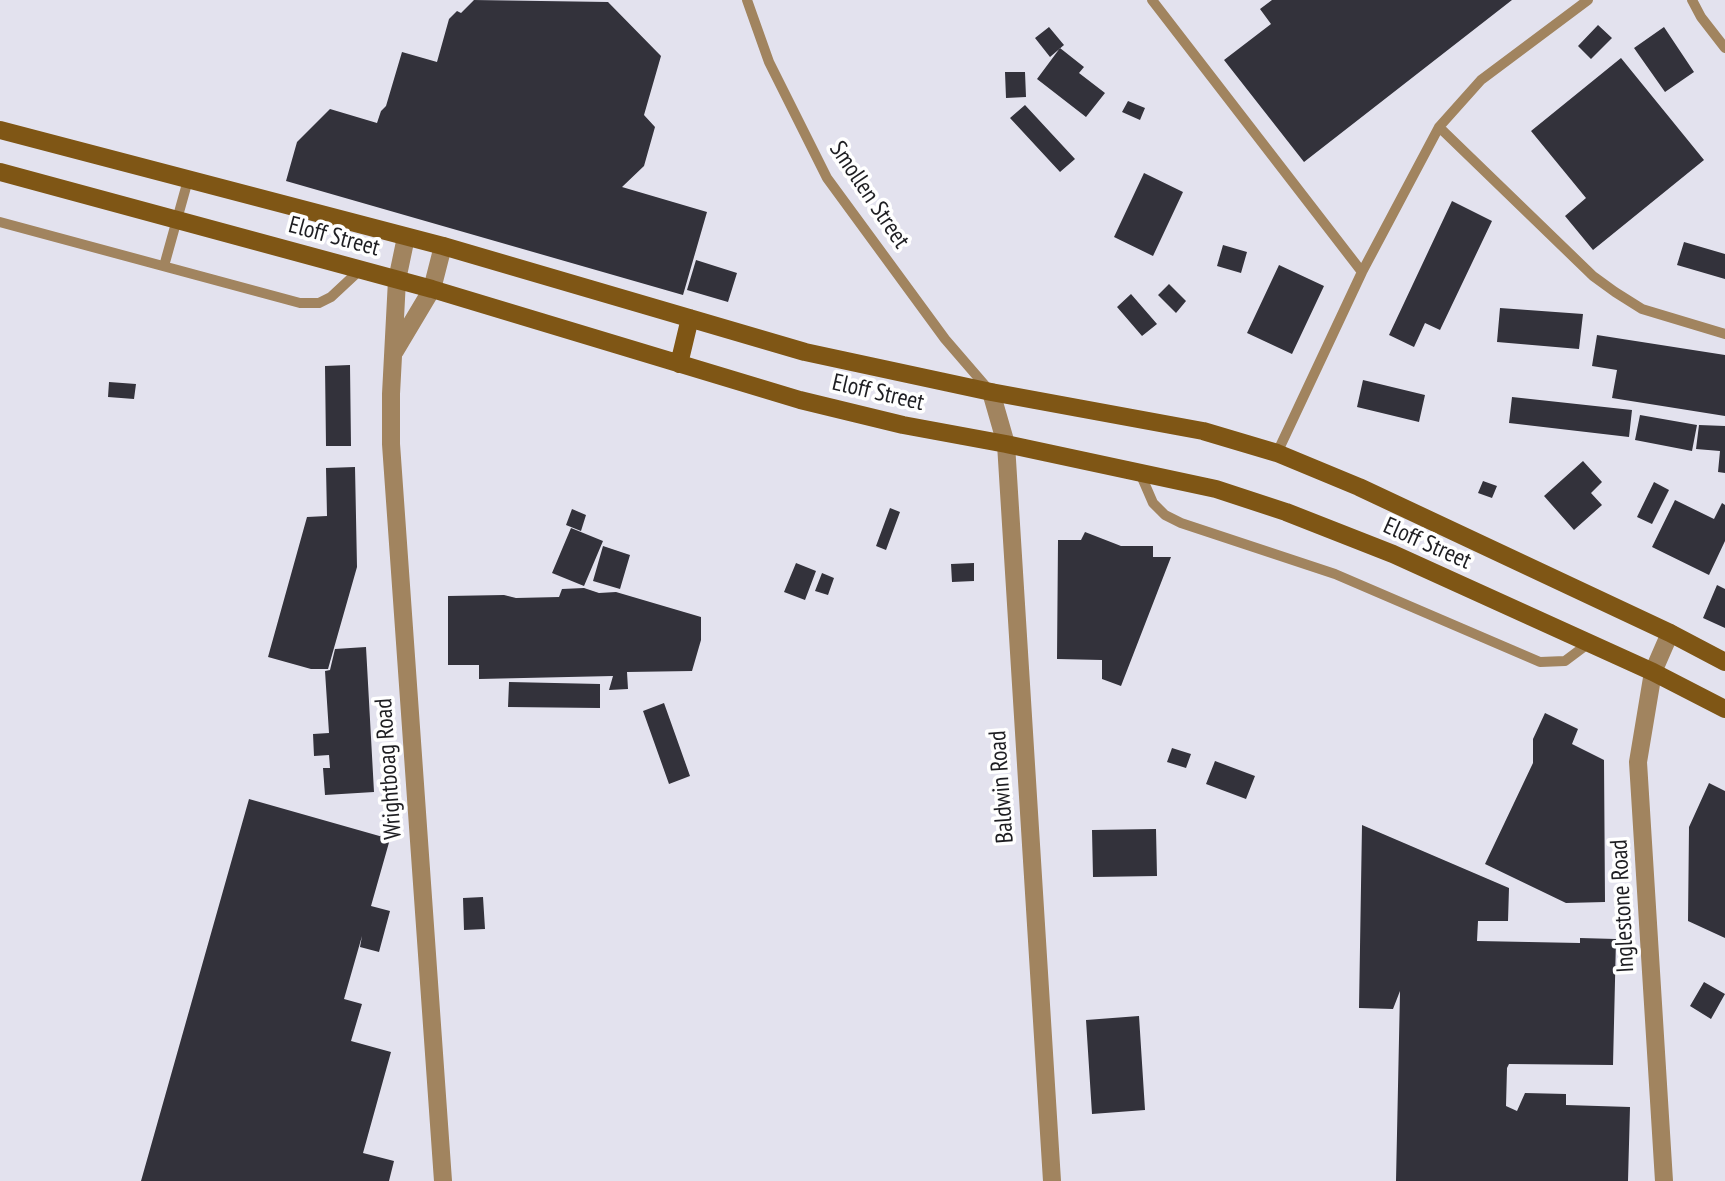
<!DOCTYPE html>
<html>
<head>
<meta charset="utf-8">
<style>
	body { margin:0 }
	canvas { display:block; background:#e3e2ee }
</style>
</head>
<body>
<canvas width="1725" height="1181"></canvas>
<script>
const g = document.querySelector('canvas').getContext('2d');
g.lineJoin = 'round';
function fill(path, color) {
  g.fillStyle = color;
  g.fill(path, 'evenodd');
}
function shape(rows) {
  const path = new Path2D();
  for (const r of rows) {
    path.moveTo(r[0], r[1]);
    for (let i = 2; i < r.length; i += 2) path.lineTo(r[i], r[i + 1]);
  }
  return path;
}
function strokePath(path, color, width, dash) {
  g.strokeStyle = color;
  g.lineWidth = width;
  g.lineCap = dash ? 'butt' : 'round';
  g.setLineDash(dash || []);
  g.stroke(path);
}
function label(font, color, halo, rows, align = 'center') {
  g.font = font + ' "PT Sans Narrow",sans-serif';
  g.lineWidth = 7;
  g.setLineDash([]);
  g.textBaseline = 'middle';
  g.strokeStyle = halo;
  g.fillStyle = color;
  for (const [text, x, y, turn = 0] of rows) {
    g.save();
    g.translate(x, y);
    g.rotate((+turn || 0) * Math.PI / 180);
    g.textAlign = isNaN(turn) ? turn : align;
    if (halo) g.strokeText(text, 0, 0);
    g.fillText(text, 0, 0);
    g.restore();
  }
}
fill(shape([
	[474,0,608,2,661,56,644,115,655,127,644,166,622,187,707,212,683,295,286,181,297,142,330,109,377,123,381,111,386,106,402,52,437,62,449,19,457,11,461,13],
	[1272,0,1512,0,1304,162,1224,60,1271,24,1260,9],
	[1598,25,1612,38,1591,59,1578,46],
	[1049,27,1064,45,1050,57,1035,38],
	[1664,27,1694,72,1665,92,1634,48],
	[1060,48,1084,67,1079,73,1105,93,1086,117,1037,79],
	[1621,58,1704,160,1593,250,1565,216,1586,198,1531,131],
	[1005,72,1025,72,1026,97,1006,98],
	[1128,101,1145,108,1140,120,1122,112],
	[1025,105,1075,159,1060,172,1010,118],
	[1144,173,1183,192,1153,256,1114,237],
	[1452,201,1492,221,1440,330,1425,323,1414,347,1389,335],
	[1684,242,1725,254,1725,279,1677,265],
	[1223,245,1247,252,1241,273,1217,266],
	[696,260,737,273,728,302,687,290],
	[1279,265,1324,286,1292,354,1247,333],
	[1169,284,1186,301,1176,313,1158,295],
	[1131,294,1157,324,1142,336,1117,307],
	[1500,308,1583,314,1579,349,1497,342],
	[1597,335,1725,355,1725,416,1612,398,1617,370,1592,366],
	[350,365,351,446,326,446,325,366],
	[1363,380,1425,395,1419,422,1357,407],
	[109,382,136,384,134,399,108,397],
	[1512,397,1632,410,1629,437,1509,423],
	[1640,415,1697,425,1692,451,1635,440],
	[1699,425,1725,426,1725,473,1718,472,1720,451,1696,449],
	[1583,461,1602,482,1591,493,1602,505,1574,530,1544,496],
	[355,467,357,567,328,669,311,669,268,657,307,517,327,516,326,468],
	[1483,481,1497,486,1492,498,1478,493],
	[1654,482,1669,490,1652,524,1637,517],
	[1675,500,1714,519,1722,503,1725,505,1725,541,1709,575,1652,547],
	[890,508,900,512,886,550,876,546],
	[572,509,586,515,581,531,566,525],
	[571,528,603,541,584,586,552,573],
	[1085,532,1121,546,1153,546,1153,557,1171,557,1121,686,1102,679,1102,660,1057,659,1058,540,1081,540],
	[603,546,630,555,620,589,593,581],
	[796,563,816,571,805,600,784,592],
	[974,563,974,581,952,582,951,564],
	[822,573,834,578,828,595,815,591],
	[1717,585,1725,589,1725,628,1703,618],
	[584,588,599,593,616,592,701,617,701,640,692,671,627,672,628,689,609,690,613,676,479,679,479,665,448,665,448,596,504,595,516,598,559,597,562,589],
	[366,647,374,792,325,795,323,768,330,768,329,755,314,756,313,734,329,733,325,671,330,670,335,649],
	[509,682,600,684,600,708,508,707],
	[664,703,690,776,669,784,643,711],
	[1545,713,1578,729,1572,744,1604,760,1605,902,1566,903,1485,864,1533,763,1533,739],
	[1172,748,1191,754,1186,768,1167,762],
	[1215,761,1255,776,1246,799,1206,784],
	[1709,783,1725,791,1725,938,1688,921,1689,827],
	[249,799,390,839,371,906,390,911,379,952,360,947,362,936,344,999,362,1004,351,1041,391,1052,363,1153,394,1161,389,1181,141,1181],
	[1362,825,1509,888,1508,921,1478,921,1477,941,1580,943,1580,938,1616,939,1613,1065,1509,1064,1507,1068,1506,1106,1517,1111,1525,1093,1566,1094,1566,1105,1630,1107,1628,1181,1396,1181,1400,991,1393,1009,1359,1008],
	[1156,829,1157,876,1093,877,1092,830],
	[483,897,485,929,464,930,463,898],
	[1704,982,1725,994,1711,1019,1690,1006],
	[1139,1016,1145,1110,1092,1114,1086,1020]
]), '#33323b');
strokePath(shape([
	[747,0,769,62,827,178,945,339,989,390],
	[1152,0,1362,272],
	[1692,0,1701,17,1725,48],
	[1439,127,1593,276,1615,292,1642,309,1725,334],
	[0,222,300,303,319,303,331,297,360,270],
	[164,266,188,180],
	[1277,453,1362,272,1439,127,1481,80,1588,0],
	[1140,473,1153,503,1165,515,1181,523,1335,574,1540,662,1565,661,1589,643]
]), '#a1845f', 10);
strokePath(shape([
	[406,237,397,280,391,394,391,444,443,1181],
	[395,351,432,289,443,246],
	[991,392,1006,444,1052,1181],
	[1664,1181,1638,762,1653,672,1670,633]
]), '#a1845f', 18);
strokePath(shape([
	[0,130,443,246,805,352,991,392,1203,431,1277,453,1359,487,1670,633,1725,662],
	[0,172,432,289,800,400,903,425,1006,444,1216,489,1286,512,1393,554,1653,672,1725,709],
	[679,364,690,318]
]), '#7f5615', 18);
label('24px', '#1e1e22', '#fff', [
	["Smollen Street",869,195,56],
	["Eloff Street",334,237,15],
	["Eloff Street",878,393,13],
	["Eloff Street",1427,544,24],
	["Wrightboag Road",389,769,-94],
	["Baldwin Road",1002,787,-94],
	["Inglestone Road",1623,906,-93]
]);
</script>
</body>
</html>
